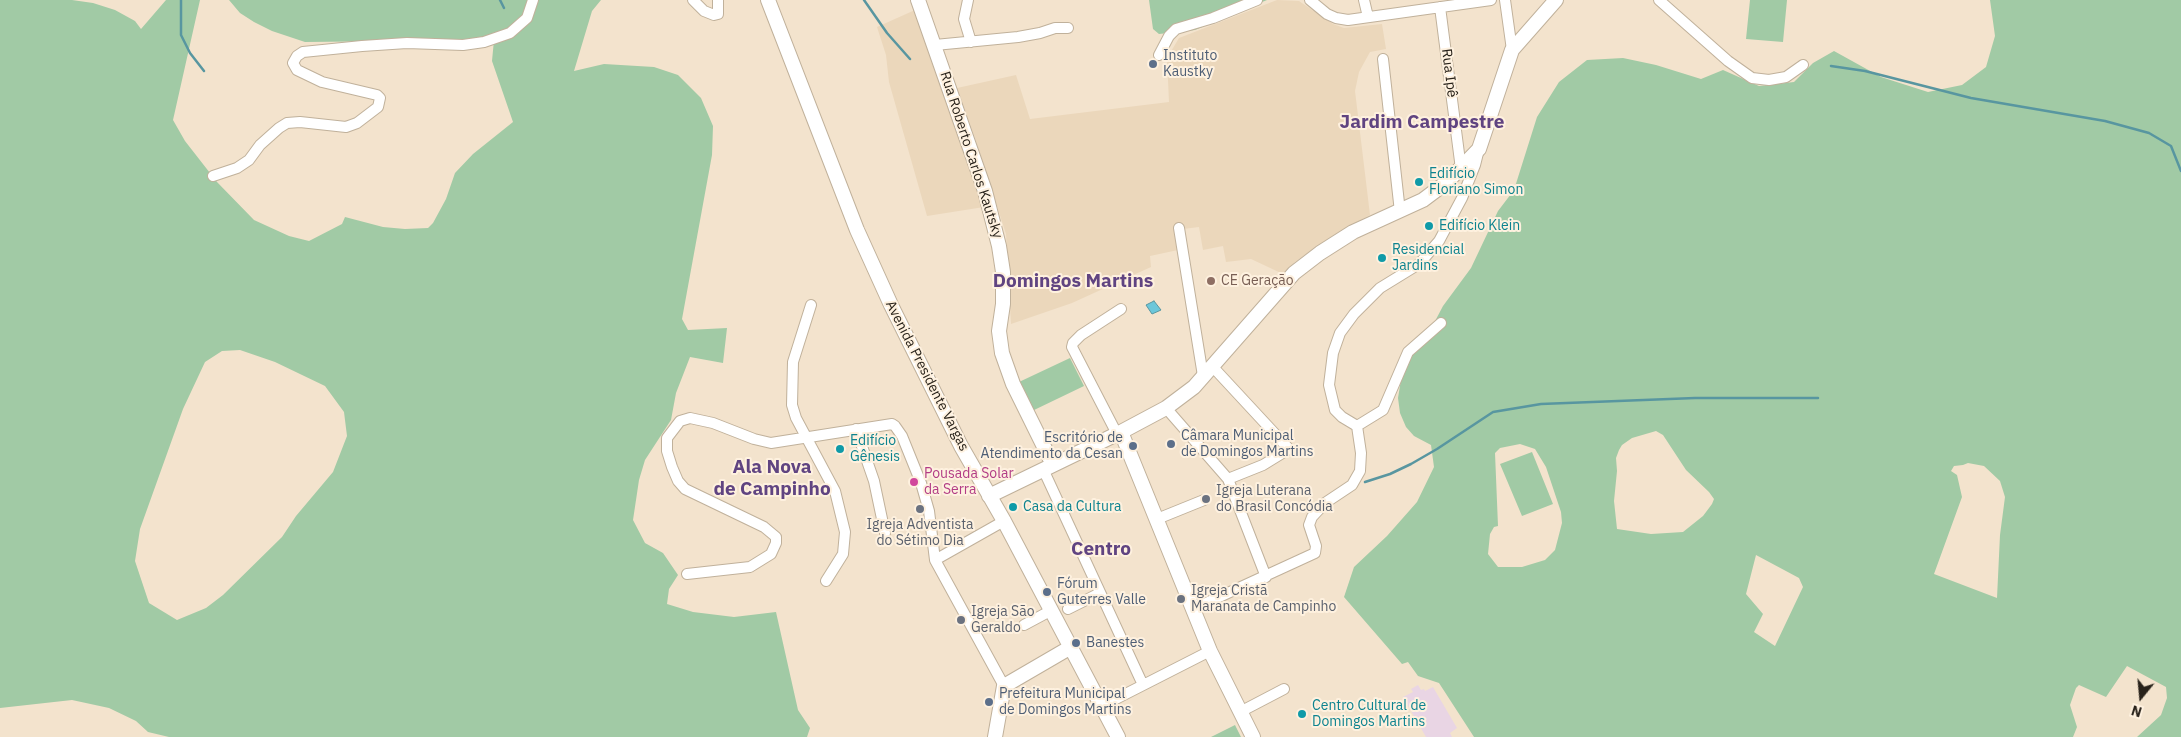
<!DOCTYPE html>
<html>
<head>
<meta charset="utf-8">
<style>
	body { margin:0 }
	#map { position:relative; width:2181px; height:737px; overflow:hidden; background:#f3e3cd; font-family:"IBM Plex Sans",sans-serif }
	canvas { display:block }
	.north { position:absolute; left:2116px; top:672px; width:50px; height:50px; -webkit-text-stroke:4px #fef1df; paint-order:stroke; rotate:197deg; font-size:14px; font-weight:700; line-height:20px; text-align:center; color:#28221a }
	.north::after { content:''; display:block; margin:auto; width:18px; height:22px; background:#28221a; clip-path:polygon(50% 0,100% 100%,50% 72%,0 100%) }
</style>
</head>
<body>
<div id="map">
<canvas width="2181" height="737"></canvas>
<div class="north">N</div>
</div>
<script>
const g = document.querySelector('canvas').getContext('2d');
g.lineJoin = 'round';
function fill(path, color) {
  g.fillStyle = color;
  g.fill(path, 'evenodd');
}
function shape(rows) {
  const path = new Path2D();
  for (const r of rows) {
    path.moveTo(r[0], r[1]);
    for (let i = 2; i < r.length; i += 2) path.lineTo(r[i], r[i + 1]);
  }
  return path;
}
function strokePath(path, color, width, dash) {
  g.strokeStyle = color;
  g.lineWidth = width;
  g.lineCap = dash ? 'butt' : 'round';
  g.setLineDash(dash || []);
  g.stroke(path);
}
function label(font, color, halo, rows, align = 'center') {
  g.font = font + ' "IBM Plex Sans",sans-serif';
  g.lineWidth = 4;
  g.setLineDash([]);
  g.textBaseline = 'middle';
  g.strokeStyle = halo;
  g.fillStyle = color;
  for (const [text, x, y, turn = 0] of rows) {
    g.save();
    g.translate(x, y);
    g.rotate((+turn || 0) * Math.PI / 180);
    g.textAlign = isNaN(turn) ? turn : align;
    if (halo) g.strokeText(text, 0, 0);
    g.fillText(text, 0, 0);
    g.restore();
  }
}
fill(shape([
	[1277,0,1299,1,1333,24,1344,28,1382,24,1386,49,1370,52,1359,72,1355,91,1370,215,1334,235,1295,262,1283,274,1251,259,1226,262,1223,246,1203,250,1199,227,1175,230,1178,250,1150,256,1151,267,1072,303,1011,324,1006,234,974,135,957,88,1016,75,1030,119,1169,102,1167,58,1179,38],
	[915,10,984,207,927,216,889,82,886,55,877,27]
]), '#ebd7bb');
fill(shape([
	[1418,685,1421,690,1424,689,1425,691,1433,687,1457,728,1450,733,1452,737,1426,737,1403,697,1413,692,1411,689]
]), '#e9d5e4');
fill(shape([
	[0,0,72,0,93,3,115,10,135,21,141,29,166,0,200,0,173,120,185,141,217,182,254,220,289,236,309,241,342,224,345,217,383,227,405,229,428,228,433,223,446,199,455,173,473,154,513,122,492,61,494,40,305,42,272,31,254,22,240,13,229,0,601,0,592,11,574,71,604,64,654,67,678,75,701,98,713,126,712,155,682,319,688,330,727,328,723,363,690,357,676,393,671,420,645,460,639,480,633,520,645,543,663,553,678,575,669,589,667,604,693,612,734,617,776,612,798,710,810,728,807,737,169,737,148,732,136,721,109,708,72,700,0,708],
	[240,350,275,362,325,386,344,412,347,436,333,472,296,516,282,537,223,595,206,608,177,620,149,603,135,561,140,529,183,409,205,362,222,351],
	[1149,0,1267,0,1195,30,1159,34,1153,29],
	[1750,0,1787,0,1783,42,1746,39],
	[1990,0,2181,0,2181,737,2137,737,2161,715,2167,698,2166,687,2127,666,2106,697,2079,685,2076,688,2070,705,2077,727,2073,737,1474,737,1439,683,1418,676,1408,662,1402,664,1344,597,1354,567,1387,536,1417,502,1434,467,1431,445,1414,436,1406,427,1400,413,1398,398,1403,367,1433,325,1443,306,1471,268,1498,211,1514,190,1537,117,1559,82,1587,60,1623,58,1656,65,1701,79,1723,70,1759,86,1794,82,1813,63,1834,51,1881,77,1928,92,1962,85,1986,67,1995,36],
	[1656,431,1663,435,1686,470,1709,492,1714,499,1712,504,1703,516,1683,532,1651,534,1617,529,1614,501,1617,471,1616,458,1619,450,1622,445,1632,438],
	[1520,444,1535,449,1546,467,1561,512,1562,523,1555,550,1545,560,1522,567,1498,567,1488,554,1490,534,1494,527,1498,526,1495,453,1500,448],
	[1968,463,1984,466,2000,481,2005,497,2000,535,1997,598,1934,574,1962,497,1957,475,1951,471,1954,466,1963,465],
	[1756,555,1799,578,1803,587,1775,646,1754,632,1763,614,1746,594],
	[1070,358,1084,386,1032,411,1019,382],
	[1532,452,1553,504,1522,516,1500,464],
	[1235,725,1241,737,1211,737]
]), '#a1caa5');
const water = shape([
	[1154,301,1161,310,1152,314,1146,305,1154,301]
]);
fill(water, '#6cc7da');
strokePath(water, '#5896a0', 1);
strokePath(shape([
	[181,0,181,35,190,53,204,71],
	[500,0,504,8],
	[864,0,887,33,910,59],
	[1831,66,1865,71,1971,98,2105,121,2149,133,2171,146,2181,171],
	[1365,482,1390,474,1411,464,1437,449,1493,412,1541,404,1695,398,1818,398]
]), '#5896a0', 2.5);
const street = shape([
	[693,0,704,11,714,15,718,14,718,0],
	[968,0,964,19,971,42],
	[1310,0,1327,14,1336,18,1348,20,1491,0],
	[1364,0,1368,17],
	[1505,0,1512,50],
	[1659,0,1728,61,1752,78,1769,80,1786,77,1803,65],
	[1440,7,1461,169],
	[935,45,1018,37,1040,33,1055,28,1068,28],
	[1159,55,1169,36,1176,29,1213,18,1257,0],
	[1383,59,1400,212],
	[213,176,237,168,249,160,260,145,279,128,287,123,300,122,346,127,357,123,378,107,380,98,377,95,322,82,297,70,293,63,297,56,303,52,362,46,407,43,463,45,484,42,510,33,527,18,533,0],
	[1179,228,1203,376],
	[811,305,793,362,792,405,796,418,835,491,845,532,843,554,826,581],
	[1212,366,1289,449,1263,465,1228,479],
	[1166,408,1228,479,1266,577],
	[1357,426,1342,417,1335,410,1329,385,1333,353,1340,333,1354,314,1380,288,1419,264,1439,241,1462,198,1475,165,1479,149],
	[1357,426,1383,410,1408,352,1441,323],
	[856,429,874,481,885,533],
	[1117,434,1072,347,1073,343,1081,335,1121,309],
	[1043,469,1143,685],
	[1157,519,1204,500],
	[935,560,1004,521],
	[687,574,750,567,771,554,776,543,776,537,764,527,685,489,678,481,672,467,667,451,667,438,680,421,690,418,713,423,754,439,771,443,892,424,895,426,902,436,921,483,929,511,935,560,1004,686],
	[1068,609,1100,593],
	[1193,609,1315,553,1316,546,1309,525,1312,517,1325,503,1352,485,1360,471,1361,453,1357,426],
	[1024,625,1052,610],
	[1102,706,1210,651],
	[1240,712,1284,689]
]);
const secondary = shape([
	[768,0,857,230,891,305,961,446,1004,521,1118,737],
	[918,0,985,191,999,246,1003,272,1003,304,999,331,1002,353,1013,384,1053,465],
	[1121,432,1210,651,1253,737],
	[989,496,1121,432,1166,408,1194,387,1294,273,1320,253,1353,232,1423,200,1447,182,1479,149,1512,50,1556,0],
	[995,737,1004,686,1071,647]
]);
strokePath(street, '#c0b19b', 12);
strokePath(secondary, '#c0b19b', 16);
strokePath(street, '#fff', 10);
strokePath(secondary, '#fff', 14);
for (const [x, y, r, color] of [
	[1153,64,5,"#5c6f8a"],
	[1419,182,5,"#0f9aa8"],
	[1429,226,5,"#0f9aa8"],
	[1382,258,5,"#0f9aa8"],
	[1211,281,5,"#8d6e63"],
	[1171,444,5,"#5c6f8a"],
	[1133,446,5,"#5c6f8a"],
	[840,449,5,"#0f9aa8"],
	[914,482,5,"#d1479c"],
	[1206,499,5,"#6b7280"],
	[1013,507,5,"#0f9aa8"],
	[920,509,5,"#6b7280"],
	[1047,592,5,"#5c6f8a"],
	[1181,599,5,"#6b7280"],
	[961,620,5,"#6b7280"],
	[1076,643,5,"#5c6f8a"],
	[989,702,5,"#5c6f8a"],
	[1302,714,5,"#0f9aa8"]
]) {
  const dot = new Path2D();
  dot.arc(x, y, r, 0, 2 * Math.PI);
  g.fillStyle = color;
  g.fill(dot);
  strokePath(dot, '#fef1df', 2);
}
label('14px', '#4e5e75', '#fef1df', [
	["Instituto",1163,56],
	["Kaustky",1163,72],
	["Câmara Municipal",1181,436],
	["de Domingos Martins",1181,452],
	["Escritório de",1123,438,"right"],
	["Atendimento da Cesan",1123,454,"right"],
	["Fórum",1057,584],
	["Guterres Valle",1057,600],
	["Banestes",1086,643],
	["Prefeitura Municipal",999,694],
	["de Domingos Martins",999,710]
], 'left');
label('14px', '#28221a', '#fef1df', [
	["Rua Ipê",1449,73,83],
	["Rua Roberto Carlos Kautsky",971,155,72],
	["Avenida Presidente Vargas",927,376,63]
]);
label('14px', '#0d838f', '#fef1df', [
	["Edifício",1429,174],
	["Floriano Simon",1429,190],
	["Edifício Klein",1439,226],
	["Residencial",1392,250],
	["Jardins",1392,266],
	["Edifício",850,441],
	["Gênesis",850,457],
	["Casa da Cultura",1023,507],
	["Centro Cultural de",1312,706],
	["Domingos Martins",1312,722]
], 'left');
label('14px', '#785e54', '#fef1df', [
	["CE Geração",1221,281]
], 'left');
label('14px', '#b23c85', '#fef1df', [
	["Pousada Solar",924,474],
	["da Serra",924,490]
], 'left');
label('14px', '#5b616d', '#fef1df', [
	["Igreja Luterana",1216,491],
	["do Brasil Concódia",1216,507],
	["Igreja Adventista",920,525,"center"],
	["do Sétimo Dia",920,541,"center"],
	["Igreja Cristã",1191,591],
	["Maranata de Campinho",1191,607],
	["Igreja São",971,612],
	["Geraldo",971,628]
], 'left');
label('bold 19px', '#604481', '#fef1df', [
	["Jardim Campestre",1422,123],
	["Domingos Martins",1073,282],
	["Ala Nova",772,468],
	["de Campinho",772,490],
	["Centro",1101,550]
]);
</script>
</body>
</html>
